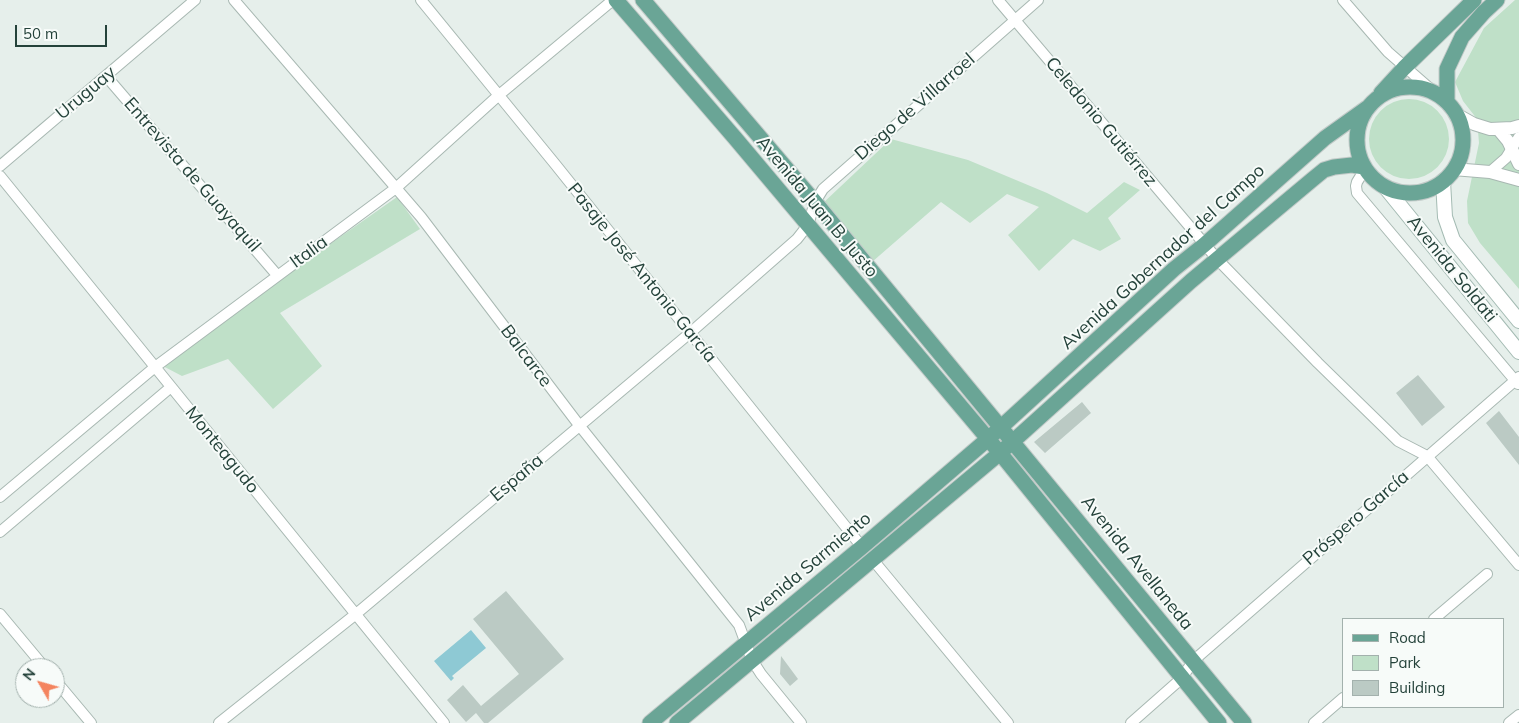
<!DOCTYPE html>
<html>
<head>
<meta charset="utf-8">
<style>
	body { margin:0 }
	#map { position:relative; width:1519px; height:723px; overflow:hidden; background:#e6efeb; font-family:Mulish,sans-serif }
	canvas { display:block }
	.legend { position:absolute; left:1342px; top:618px; width:162px; height:90px; box-sizing:border-box; background:#f7fbf9; border:1px solid #a3b1ad; margin:0; padding:6px 9px; list-style:none; font-size:15px; color:#24423a }
	.legend li { display:flex; align-items:center; gap:10px; height:25px }
	.legend b { width:25px; border:1px solid #a3b1ad }
	.north { position:absolute; left:15px; top:658px; width:50px; height:50px; box-sizing:border-box; background:#f7fbf9; border:1px solid #a3b1ad; border-radius:50%; rotate:308deg; font-size:14px; font-weight:700; line-height:20px; text-align:center; color:#24423a }
	.north::after { content:''; display:block; margin:auto; width:18px; height:22px; background:#f4845f; clip-path:polygon(50% 0,100% 100%,50% 72%,0 100%) }
	.scale { position:absolute; left:15px; top:25px; width:92px; height:22px; box-sizing:border-box; border:2px solid #24423a; border-top:0; padding-left:6px; font-size:15px; line-height:18px; white-space:nowrap; color:#24423a; -webkit-text-stroke:4px #f7fbf9; paint-order:stroke }
</style>
</head>
<body>
<div id="map">
<canvas width="1519" height="723"></canvas>
<ul class="legend">
<li><b style="height:6px;background:#6aa596"></b>Road</li>
<li><b style="height:14px;background:#bfe0c8"></b>Park</li>
<li><b style="height:14px;background:#bbcac4"></b>Building</li>
</ul>
<div class="north">N</div>
<div class="scale">50 m</div>
</div>
<script>
const g = document.querySelector('canvas').getContext('2d');
g.lineJoin = 'round';
function fill(path, color) {
  g.fillStyle = color;
  g.fill(path, 'evenodd');
}
function shape(rows) {
  const path = new Path2D();
  for (const r of rows) {
    if (r.length === 3) {
      path.moveTo(r[0] + r[2], r[1]);
      path.arc(r[0], r[1], r[2], 0, 2 * Math.PI);
      continue;
    }
    path.moveTo(r[0], r[1]);
    for (let i = 2; i < r.length; i += 2) path.lineTo(r[i], r[i + 1]);
  }
  return path;
}
function strokePath(path, color, width, dash) {
  g.strokeStyle = color;
  g.lineWidth = width;
  g.lineCap = dash ? 'butt' : 'round';
  g.setLineDash(dash || []);
  g.stroke(path);
}
function label(font, color, halo, rows, align = 'center') {
  g.font = font + ' Mulish,sans-serif';
  g.lineWidth = 4;
  g.setLineDash([]);
  g.textBaseline = 'middle';
  g.strokeStyle = halo;
  g.fillStyle = color;
  for (const [text, x, y, turn = 0] of rows) {
    g.save();
    g.translate(x, y);
    g.rotate((+turn || 0) * Math.PI / 180);
    g.textAlign = isNaN(turn) ? turn : align;
    if (halo) g.strokeText(text, 0, 0);
    g.fillText(text, 0, 0);
    g.restore();
  }
}
fill(shape([
	[1515,0,1519,0,1519,289,1480,243,1468,223,1467,201,1479,143,1477,119,1463,101,1455,82,1484,28],
	[1409,139,40],
	[891,139,968,160,1047,193,1087,213,1124,182,1140,190,1108,218,1121,239,1100,251,1073,239,1039,271,1008,235,1039,207,1007,194,970,223,941,202,872,262,822,204],
	[397,197,420,229,280,313,322,366,273,409,228,359,182,376,159,364]
]), '#bfe0c8');
fill(shape([
	[471,630,486,648,452,676,454,678,451,681,434,661]
]), '#8ec9d4');
fill(shape([
	[1418,375,1445,407,1422,426,1396,393],
	[1082,402,1091,413,1045,453,1034,442],
	[1499,411,1519,437,1519,465,1486,423],
	[506,591,564,659,488,723,484,723,476,713,466,722,447,700,463,685,481,706,519,674,473,619],
	[781,656,798,679,790,686,780,674]
]), '#bbcac4');
const minor = shape([
	[234,0,421,217,579,425,739,625,752,660,761,674,801,723],
	[421,0,555,164,862,547],
	[998,0,1218,260,1318,363,1398,441,1427,456,1519,565],
	[1343,0,1388,52,1435,93],
	[106,76,277,275],
	[0,166,195,0],
	[1365,169,1357,182,1356,186,1357,193,1518,384],
	[1490,172,1506,158,1519,137],
	[0,176,444,723],
	[0,497,155,367,396,188,499,95,613,0],
	[0,532,171,387],
	[873,560,1008,723],
	[0,614,45,668],
	[1434,619,1487,574],
	[55,680,91,723],
	[219,723,356,614,690,333,797,239,808,225,815,202,823,189,1038,0],
	[1131,723,1182,678,1193,661,1519,377],
	[1314,723,1343,698],
	[1509,723,1519,715]
]);
const tertiary = shape([
	[1456,114,1474,124,1490,129,1512,128,1519,126],
	[1498,129,1508,141,1519,164],
	[1453,169,1490,172,1519,180]
]);
const secondary = shape([
	[1443,181,1445,217,1453,240,1519,321],
	[1385,187,1519,352]
]);
const primary = shape([
	[616,0,735,138,1000,453,1219,723],
	[643,0,815,202,1244,723],
	[1410,140,53],
	[1381,93,1404,68,1474,0],
	[1447,102,1447,69,1462,37,1484,12,1497,0],
	[650,723,862,547,988,439,1174,269,1204,245,1325,138,1367,108],
	[677,723,1000,453,1191,281,1313,179,1324,170,1334,167,1352,165,1364,167]
]);
strokePath(minor, '#a8b8b2', 12);
strokePath(tertiary, '#a8b8b2', 14);
strokePath(secondary, '#a4bbb3', 16);
strokePath(primary, '#c2cac8', 17);
strokePath(minor, '#fff', 10);
strokePath(tertiary, '#fff', 12);
strokePath(secondary, '#fff', 14);
strokePath(primary, '#6aa596', 15);
label('18px', '#24423a', '#f7fbf9', [
	["Uruguay",86,93,-40],
	["Diego de Villarroel",915,107,-41],
	["Celedonio Gutiérrez",1101,122,50],
	["Entrevista de Guayaquil",192,175,49],
	["Avenida Juan B. Justo",817,207,50],
	["Italia",309,252,-36],
	["Avenida Gobernador del Campo",1163,257,-42],
	["Avenida Soldati",1452,269,51],
	["Pasaje José Antonio García",642,273,51],
	["Balcarce",526,356,53],
	["Monteagudo",222,450,51],
	["España",517,478,-40],
	["Próspero García",1356,518,-41],
	["Avenida Avellaneda",1137,563,51],
	["Avenida Sarmiento",808,567,-40]
]);
</script>
</body>
</html>
